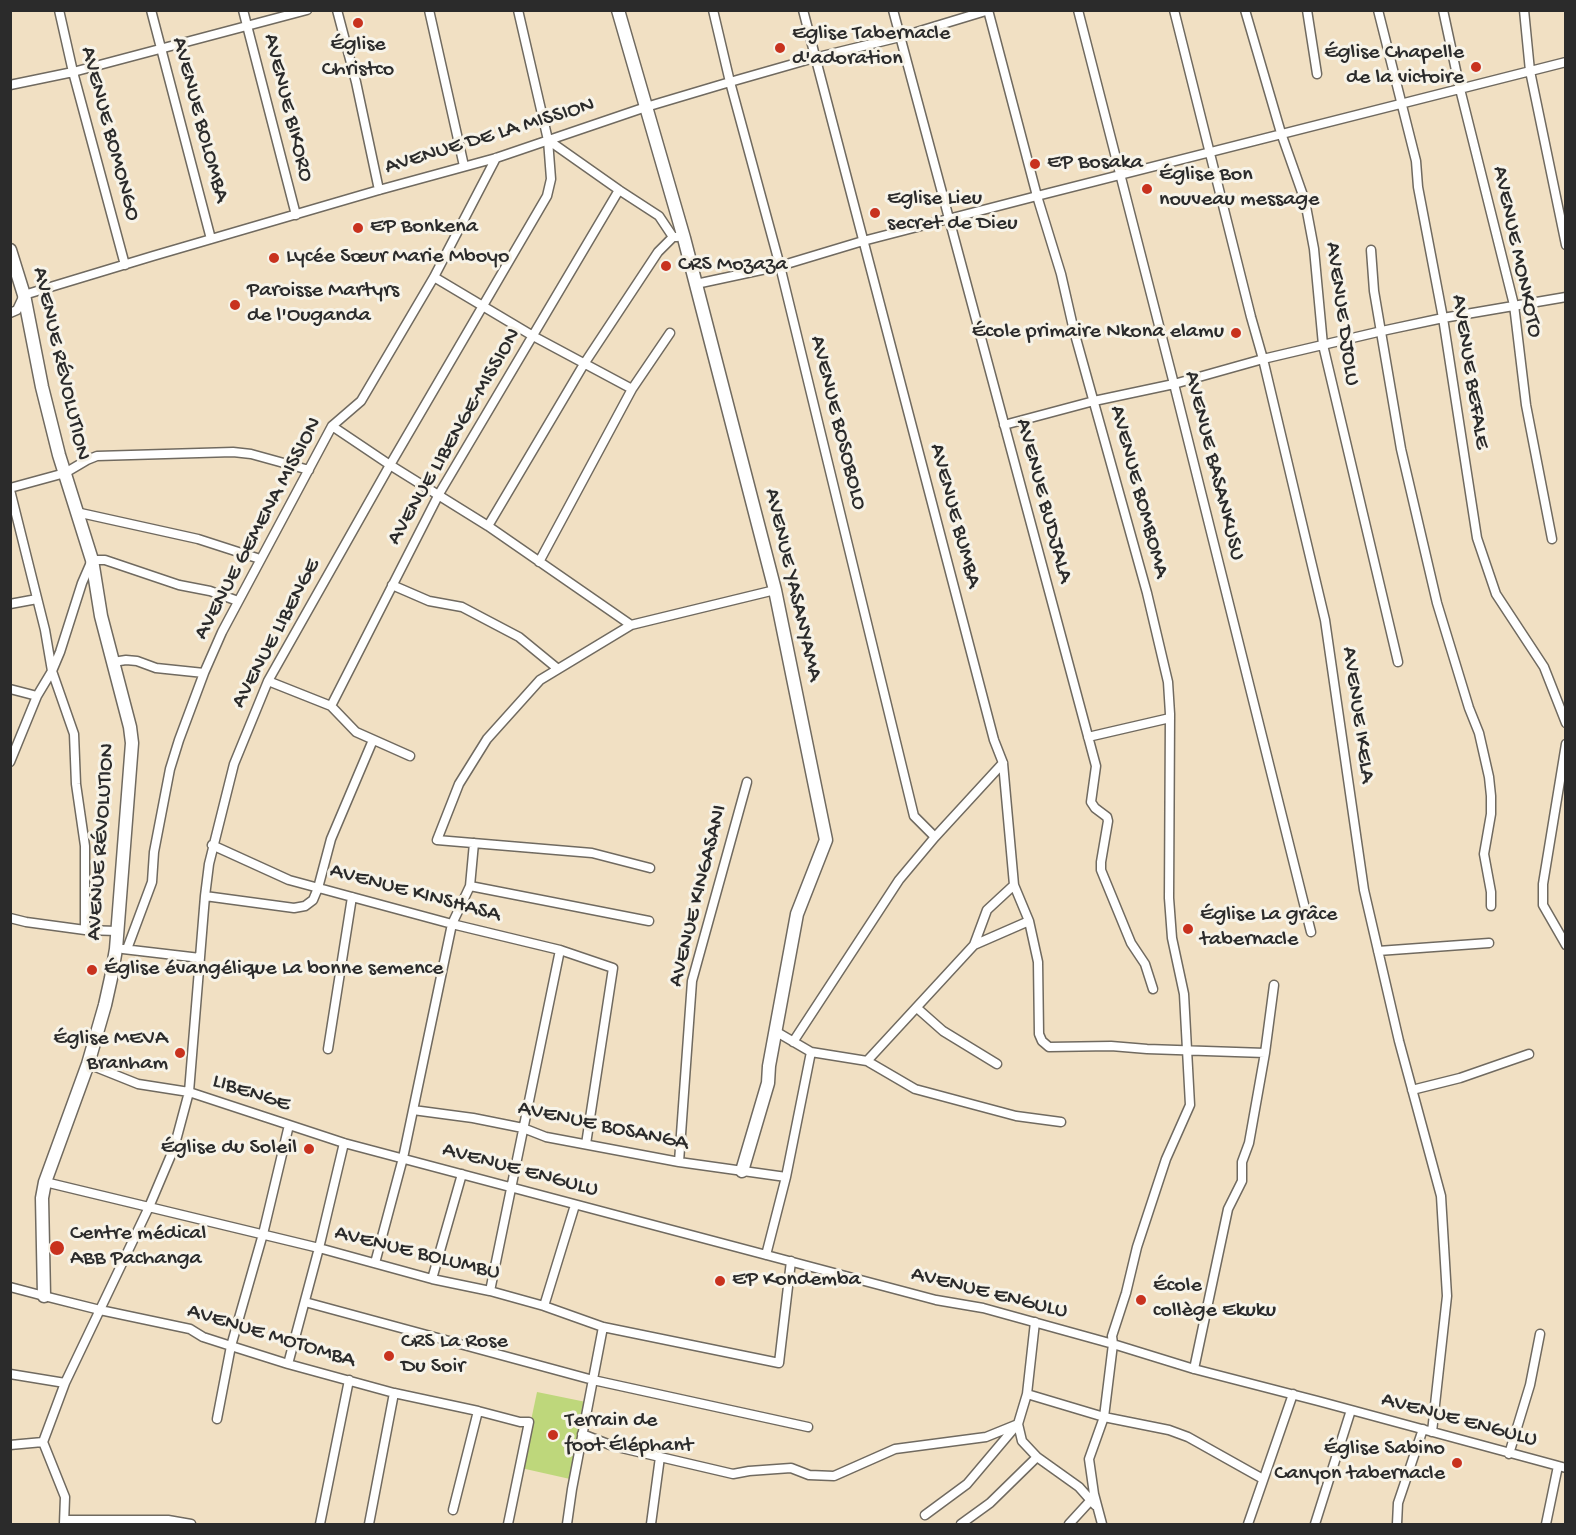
<!DOCTYPE html>
<html>
<head>
<meta charset="utf-8">
<style>
	body { margin:0 }
	#map { position:relative; width:1576px; height:1535px; overflow:hidden; background:#f1e0c3; font-family:"Gochi Hand",sans-serif }
	canvas { display:block }
	.frame { position:absolute; inset:0; border:12px solid #2b2b2b; pointer-events:none }
</style>
</head>
<body>
<div id="map">
<canvas width="1576" height="1535"></canvas>
<div class="frame"></div>
</div>
<script>
const g = document.querySelector('canvas').getContext('2d');
g.lineJoin = 'round';
function fill(path, color) {
  g.fillStyle = color;
  g.fill(path, 'evenodd');
}
function shape(rows) {
  const path = new Path2D();
  for (const r of rows) {
    path.moveTo(r[0], r[1]);
    for (let i = 2; i < r.length; i += 2) path.lineTo(r[i], r[i + 1]);
  }
  return path;
}
function strokePath(path, color, width, dash) {
  g.strokeStyle = color;
  g.lineWidth = width;
  g.lineCap = dash ? 'butt' : 'round';
  g.setLineDash(dash || []);
  g.stroke(path);
}
function label(font, color, halo, rows, align = 'center') {
  g.font = font + ' "Gochi Hand",sans-serif';
  g.lineWidth = 6;
  g.setLineDash([]);
  g.textBaseline = 'middle';
  g.strokeStyle = halo;
  g.fillStyle = color;
  for (const [text, x, y, turn = 0] of rows) {
    g.save();
    g.translate(x, y);
    g.rotate((+turn || 0) * Math.PI / 180);
    g.textAlign = isNaN(turn) ? turn : align;
    if (halo) g.strokeText(text, 0, 0);
    g.fillText(text, 0, 0);
    g.restore();
  }
}
fill(shape([
	[537,1392,586,1402,570,1479,521,1468]
]), '#bed77b');
const street = shape([
	[59,10,73,72,125,265],
	[151,10,211,239],
	[243,10,296,215],
	[337,10,356,82,379,190],
	[429,10,464,166],
	[713,10,730,82,780,266,914,816,935,837],
	[803,10,994,740,1003,763,1014,885,1029,921,1038,962,1039,1034,1042,1041,1049,1047,1111,1046,1147,1049,1265,1053],
	[893,10,1096,766,1091,802,1095,808,1107,817,1108,821,1101,862,1101,870,1131,943,1145,964,1153,989],
	[988,10,1037,196,1061,274,1074,331,1147,593,1168,682,1170,714,1169,898,1172,938,1184,994,1190,1105,1166,1159,1137,1247,1126,1293,1112,1336,1113,1344,1104,1417,1089,1459,1094,1494,1102,1524],
	[1078,10,1174,384,1311,932],
	[1174,10,1251,317,1263,359,1325,620,1364,890,1399,1041,1441,1196,1447,1296,1432,1432],
	[1245,10,1281,133,1305,201,1314,249,1323,345,1398,662],
	[1307,10,1317,74],
	[1378,10,1416,161,1418,187,1443,318,1477,538,1496,594,1544,667,1566,723],
	[1443,10,1460,89,1514,305,1526,405,1552,539],
	[1524,10,1530,71,1566,245],
	[10,85,73,72,307,10],
	[548,140,619,190,659,216,673,237,677,237],
	[1371,250,1374,291,1401,449,1437,603,1469,708,1479,733,1489,777,1491,796,1491,814,1484,854,1491,892,1491,906],
	[434,277,533,336,632,389],
	[696,284,780,266,863,241,1037,196,1566,62],
	[10,313,17,310,24,295,153,256,379,190,496,158,646,107,730,82,814,58,900,37,989,10],
	[1004,425,1094,401,1174,384,1263,359,1382,331,1443,318,1566,297],
	[332,426,390,465,488,526,631,625,775,590],
	[10,488,65,473,87,460,97,456,233,452,251,454,309,470],
	[10,490,45,630,52,671,74,734,76,784,85,846,85,930],
	[76,512,198,539,260,559],
	[488,526,584,364,658,252,673,237],
	[539,562,632,389,670,333],
	[392,585,429,601,462,607,519,637,558,669],
	[10,604,37,599],
	[631,625,540,680,487,739,459,784,437,840,592,853,650,868],
	[113,662,126,660,137,661,156,668,204,673],
	[268,681,331,706,356,732,410,756],
	[10,689,37,696],
	[331,706,439,494,619,190],
	[1088,737,1170,718],
	[1566,744,1543,884,1543,905,1566,945],
	[10,762,37,696,52,671,60,652,82,583,92,560,105,560,179,585,210,591,238,601],
	[212,845,289,880,452,924,560,950,613,968,586,1144],
	[470,886,474,843],
	[205,896,294,908,305,906,313,900,318,888,331,839,373,740],
	[10,918,26,922,85,930,117,931],
	[974,945,1029,921],
	[123,949,200,958],
	[127,949,152,882,154,852,170,769,179,740,204,673,222,632,332,426,361,401,434,277,496,158],
	[1378,951,1489,943],
	[917,1008,943,1031,997,1064],
	[775,1031,811,1052,867,1061,915,1089,1016,1116,1061,1122],
	[793,1042,899,880,935,837,1003,763],
	[328,1049,352,897],
	[867,1061,974,945,987,910,1014,885],
	[88,1064,138,1084,189,1092,344,1143,936,1300,983,1308,1113,1344,1194,1369,1318,1401,1566,1468],
	[1412,1090,1460,1078,1529,1054],
	[413,1110,473,1118,523,1128,546,1137,679,1162,786,1177],
	[679,1162,692,981,747,782],
	[45,1182,319,1248,432,1279,490,1291,544,1306,603,1327,779,1363,791,1261],
	[766,1255,786,1177,811,1052],
	[375,1263,403,1158,452,924,470,886,649,921],
	[432,1279,462,1174],
	[10,1287,44,1296,100,1310,190,1329,203,1337,231,1346,288,1364,394,1393,478,1411,520,1422,529,1422,508,1524],
	[490,1291,560,950],
	[305,1302,593,1380,808,1427],
	[544,1306,575,1205],
	[1035,1322,1027,1394,1018,1424,1022,1441,1037,1457,1079,1487,1095,1505],
	[288,1364,319,1248,344,1143],
	[1194,1369,1228,1209,1242,1181,1242,1162,1249,1143,1265,1053,1274,985],
	[10,1374,65,1383],
	[1027,1394,1104,1417,1169,1430,1188,1437,1263,1479],
	[217,1419,231,1346,263,1234,289,1125],
	[582,1434,613,1446,733,1474,749,1471,791,1468,809,1475,834,1476,895,1449,986,1437,1018,1424],
	[43,1442,65,1383,149,1207,174,1148,189,1092,205,896,209,864,234,764,268,681,390,465,547,196,551,179,548,140,518,10],
	[43,1442,65,1497,64,1524],
	[10,1445,43,1442],
	[1509,1454,1530,1385,1540,1334],
	[453,1510,478,1411],
	[925,1515,967,1484,1016,1426],
	[65,1520,168,1520,191,1524],
	[320,1524,349,1380],
	[369,1524,394,1393],
	[567,1524,572,1489,603,1327],
	[651,1524,660,1457],
	[961,1524,990,1503,1037,1457],
	[1069,1524,1091,1500],
	[1248,1524,1293,1394],
	[1315,1524,1351,1410],
	[1397,1524,1398,1503,1423,1429],
	[1546,1524,1558,1466]
]);
const secondary = shape([
	[618,10,684,238,775,590,826,840,797,914,769,1066,768,1083,742,1171],
	[10,250,24,295,42,387,59,455,92,560,101,616,130,727,132,743,116,949,111,978,105,1005,88,1064,45,1182,42,1198,44,1296]
]);
strokePath(street, '#706a60', 11);
strokePath(secondary, '#706a60', 15);
strokePath(street, '#fff', 8);
strokePath(secondary, '#fff', 12);
for (const [x, y, r, color] of [
	[358,23,6,"#c8321e"],
	[780,48,6,"#c8321e"],
	[1476,67,6,"#c8321e"],
	[1035,164,6,"#c8321e"],
	[1147,189,6,"#c8321e"],
	[875,213,6,"#c8321e"],
	[358,228,6,"#c8321e"],
	[274,258,6,"#c8321e"],
	[666,266,6,"#c8321e"],
	[235,305,6,"#c8321e"],
	[1236,333,6,"#c8321e"],
	[1188,929,6,"#c8321e"],
	[92,970,6,"#c8321e"],
	[180,1053,6,"#c8321e"],
	[309,1149,6,"#c8321e"],
	[57,1248,8,"#c8321e"],
	[720,1281,6,"#c8321e"],
	[1141,1300,6,"#c8321e"],
	[389,1356,6,"#c8321e"],
	[553,1435,6,"#c8321e"],
	[1457,1463,6,"#c8321e"]
]) {
  const dot = new Path2D();
  dot.arc(x, y, r, 0, 2 * Math.PI);
  g.fillStyle = color;
  g.fill(dot);
  strokePath(dot, '#f7f3e8', 2);
}
label('22px', '#2b2b2b', '#f7f3e8', [
	["Eglise Tabernacle",792,35],
	["d'adoration",792,60],
	["Église",358,46,"center"],
	["Christco",358,71,"center"],
	["Église Chapelle",1464,54,"right"],
	["de la victoire",1464,79,"right"],
	["EP Bosaka",1047,164],
	["Église Bon",1159,176],
	["nouveau message",1159,201],
	["Eglise Lieu",887,200],
	["secret de Dieu",887,225],
	["EP Bonkena",370,228],
	["Lycée Sœur Marie Mboyo",286,258],
	["CRS Mozaza",678,266],
	["Paroisse Martyrs",247,292],
	["de l'Ouganda",247,317],
	["École primaire Nkona elamu",1224,333,"right"],
	["Église La grâce",1200,916],
	["tabernacle",1200,941],
	["Église évangélique La bonne semence",104,970],
	["Église MEVA",168,1040,"right"],
	["Branham",168,1065,"right"],
	["Église du Soleil",297,1149,"right"],
	["Centre médical",70,1235],
	["ABB Pachanga",70,1260],
	["EP Kondemba",732,1281],
	["École",1153,1287],
	["collège Ekuku",1153,1312],
	["CRS La Rose",401,1343],
	["Du Soir",401,1368],
	["Terrain de",565,1422],
	["foot Éléphant",565,1447],
	["Église Sabino",1445,1450,"right"],
	["Canyon tabernacle",1445,1475,"right"]
], 'left');
label('22px', '#2b2b2b', '#f7f3e8', [
	["AVENUE BIKORO",287,108,76],
	["AVENUE BOLOMBA",199,120,75],
	["AVENUE BOMONGO",109,134,75],
	["AVENUE DE LA MISSION",490,137,-17],
	["AVENUE MONKOTO",1516,252,78],
	["AVENUE DJOLU",1341,314,82],
	["AVENUE RÉVOLUTION",60,364,77],
	["AVENUE BEFALE",1469,372,81],
	["AVENUE BOSOBOLO",837,423,76],
	["AVENUE LIBENGE-MISSION",455,437,-60],
	["AVENUE BASANKUSU",1213,466,76],
	["AVENUE BOMBOMA",1138,492,75],
	["AVENUE BUDJALA",1043,501,75],
	["AVENUE BUMBA",954,516,75],
	["AVENUE GEMENA MISSION",259,529,-62],
	["AVENUE YASANYAMA",792,585,77],
	["AVENUE LIBENGE",277,634,-62],
	["AVENUE IKELA",1357,715,82],
	["AVENUE RÉVOLUTION",102,842,-86],
	["AVENUE KINSHASA",415,894,15],
	["AVENUE KINGASANI",699,896,-76],
	["LIBENGE",251,1094,18],
	["AVENUE BOSANGA",603,1127,12],
	["AVENUE ENGULU",520,1171,15],
	["AVENUE BOLUMBU",417,1254,14],
	["AVENUE ENGULU",989,1294,14],
	["AVENUE MOTOMBA",271,1337,17],
	["AVENUE ENGULU",1459,1421,15]
]);
</script>
</body>
</html>
